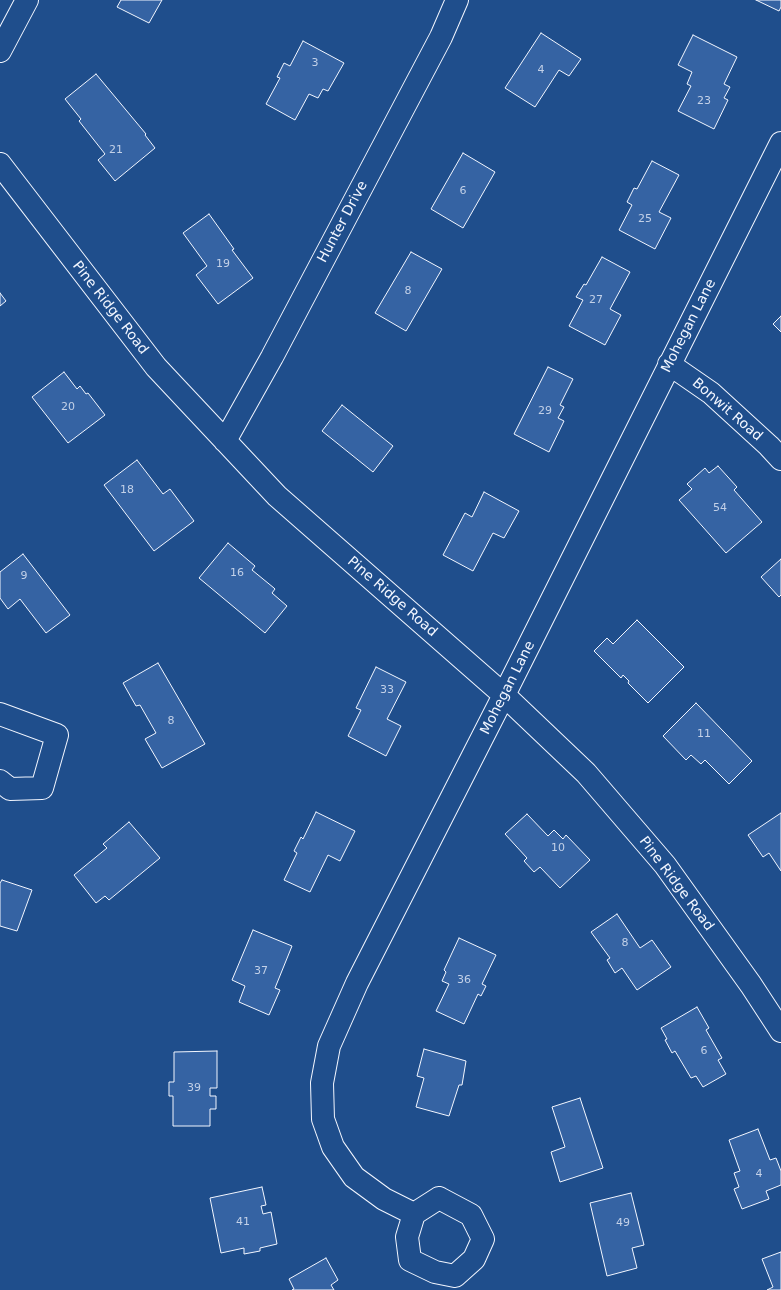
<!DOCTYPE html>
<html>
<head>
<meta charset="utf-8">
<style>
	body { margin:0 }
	canvas { display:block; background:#1f4e8c }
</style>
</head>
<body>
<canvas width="781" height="1290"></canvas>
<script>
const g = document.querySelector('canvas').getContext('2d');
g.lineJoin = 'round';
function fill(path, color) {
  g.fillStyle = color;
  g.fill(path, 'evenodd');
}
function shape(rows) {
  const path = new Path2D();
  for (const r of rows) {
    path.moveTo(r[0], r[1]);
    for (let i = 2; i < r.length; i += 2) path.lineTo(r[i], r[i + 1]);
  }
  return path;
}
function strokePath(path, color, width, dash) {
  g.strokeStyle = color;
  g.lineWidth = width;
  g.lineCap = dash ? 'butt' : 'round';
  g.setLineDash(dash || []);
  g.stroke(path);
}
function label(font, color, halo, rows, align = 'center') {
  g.font = font + ' "DejaVu Sans",sans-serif';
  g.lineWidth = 4;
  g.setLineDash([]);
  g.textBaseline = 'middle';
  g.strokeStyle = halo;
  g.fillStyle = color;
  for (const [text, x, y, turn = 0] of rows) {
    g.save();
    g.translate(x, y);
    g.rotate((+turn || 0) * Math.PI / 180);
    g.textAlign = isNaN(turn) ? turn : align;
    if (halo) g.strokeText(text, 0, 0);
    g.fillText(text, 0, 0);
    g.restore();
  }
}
const building = shape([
	[121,0,162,0,149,23,117,7,121,0],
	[756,0,781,0,781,7,779,11,756,0],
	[541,33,581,59,569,76,559,70,535,107,505,88,541,33],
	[693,35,737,57,724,84,730,87,724,98,728,100,714,129,678,111,691,86,687,84,692,72,678,65,693,35],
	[303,41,344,63,328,91,323,89,318,98,309,94,295,120,266,104,280,78,277,77,284,63,290,66,303,41],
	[96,74,146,134,145,135,155,148,115,181,98,160,105,154,79,121,81,119,65,99,96,74],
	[463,153,495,172,463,228,431,209,463,153],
	[652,161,679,175,659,212,671,218,655,249,619,230,632,205,627,202,634,188,637,189,652,161],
	[209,214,234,249,232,250,253,278,218,304,196,275,207,266,183,233,209,214],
	[411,252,442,269,406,331,375,313,411,252],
	[602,257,630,272,610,309,621,315,605,345,569,326,583,300,576,297,584,284,586,285,602,257],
	[0,293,6,301,0,306,0,293],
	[781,316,781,332,773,324,781,316],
	[548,367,573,379,560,405,564,407,558,418,564,421,549,452,514,434,548,367],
	[64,372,77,389,80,386,86,394,88,393,105,415,68,443,32,397,64,372],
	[342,405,393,446,373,472,322,431,342,405],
	[137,460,163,494,170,489,194,521,154,551,104,485,137,460],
	[718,466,737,487,734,490,762,522,726,553,679,500,692,489,687,484,705,468,709,473,718,466],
	[484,492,519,511,504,538,493,533,473,571,443,555,465,513,472,517,484,492],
	[228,543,255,566,252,570,274,588,275,589,272,593,287,606,265,633,199,578,228,543],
	[23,554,70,615,46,633,20,599,8,609,0,598,0,572,23,554],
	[781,559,781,595,779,597,761,577,781,559],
	[637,620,684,667,648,703,628,683,629,681,623,675,621,678,594,651,607,638,613,644,637,620],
	[158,663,205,744,162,768,145,739,156,733,140,705,136,706,123,683,158,663],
	[376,667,406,682,387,719,401,726,386,756,348,736,361,710,356,708,376,667],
	[696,703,752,761,729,784,705,760,701,764,691,755,686,760,663,736,696,703],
	[316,812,355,831,340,861,328,855,310,892,284,880,297,853,294,851,301,837,303,839,316,812],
	[781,813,781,871,769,853,763,857,748,835,781,813],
	[527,814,548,836,554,830,563,839,566,835,590,860,560,888,540,867,534,872,524,861,527,858,505,834,527,814],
	[129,822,160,858,109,900,105,896,96,903,74,875,107,848,103,844,129,822],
	[2,880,32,890,17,931,0,926,0,883,2,880],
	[617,914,640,948,652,940,671,967,637,990,622,968,615,973,607,960,610,958,591,932,617,914],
	[253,930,292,946,275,988,280,990,269,1015,239,1002,245,986,232,980,253,930],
	[459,938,496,955,482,984,486,986,481,996,478,994,464,1024,436,1011,449,984,442,981,446,972,444,970,459,938],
	[697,1007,709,1028,706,1030,722,1058,718,1060,726,1074,703,1087,696,1076,691,1078,675,1051,672,1053,665,1040,667,1039,661,1028,697,1007],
	[424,1049,466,1061,462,1085,459,1085,449,1116,416,1107,424,1078,417,1076,424,1049],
	[217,1051,217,1088,210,1088,210,1096,216,1096,216,1109,210,1109,210,1126,173,1126,173,1096,169,1096,169,1082,174,1082,174,1052,217,1051],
	[580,1098,603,1168,560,1182,551,1152,565,1147,552,1107,580,1098],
	[758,1129,770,1160,776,1158,781,1171,781,1185,766,1191,769,1199,742,1209,734,1189,739,1187,734,1173,740,1171,729,1140,758,1129],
	[262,1187,266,1205,261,1206,263,1214,271,1212,277,1244,260,1248,260,1251,244,1254,244,1248,221,1253,210,1198,262,1187],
	[631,1193,644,1245,632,1248,637,1268,607,1276,590,1203,631,1193],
	[781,1252,781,1290,767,1290,773,1287,762,1259,781,1252],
	[326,1258,338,1280,331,1285,334,1290,292,1290,294,1289,289,1279,326,1258]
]);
fill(building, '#3563a3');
strokePath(building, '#f2f6ff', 1);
const street = shape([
	[0,51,27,0],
	[0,164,156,367,277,496,504,695,586,773,665,865,751,985,781,1031],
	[669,364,711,393,769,446,781,459],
	[225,441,272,357,441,37,457,0],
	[0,714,57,735,42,788,10,789,0,781],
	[439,1198,471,1215,483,1239,474,1259,455,1276,435,1272,410,1260,407,1237,414,1214,439,1198],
	[414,1214,384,1199,354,1177,333,1147,323,1119,322,1083,329,1046,357,983,504,695,781,143]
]);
strokePath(street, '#f2f6ff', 24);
strokePath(street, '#1f4e8c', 22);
label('11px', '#c3d1e8', null, [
	["3",315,63],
	["4",541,70],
	["23",704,101],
	["21",116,150],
	["6",463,191],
	["25",645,219],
	["19",223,264],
	["8",408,291],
	["27",596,300],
	["20",68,407],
	["29",545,411],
	["18",127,490],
	["54",720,508],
	["16",237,573],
	["9",24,576],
	["33",387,690],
	["8",171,721],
	["11",704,734],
	["10",558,848],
	["8",625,943],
	["37",261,971],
	["36",464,980],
	["6",704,1051],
	["39",194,1088],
	["4",759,1174],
	["41",243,1222],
	["49",623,1223]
]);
label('14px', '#f2f6ff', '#1f4e8c', [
	["Hunter Drive",343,222,-62],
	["Pine Ridge Road",110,308,52],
	["Mohegan Lane",689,326,-63],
	["Bonwit Road",727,410,41],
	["Pine Ridge Road",392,597,41],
	["Mohegan Lane",508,688,-63],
	["Pine Ridge Road",676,884,53]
]);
</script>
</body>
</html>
